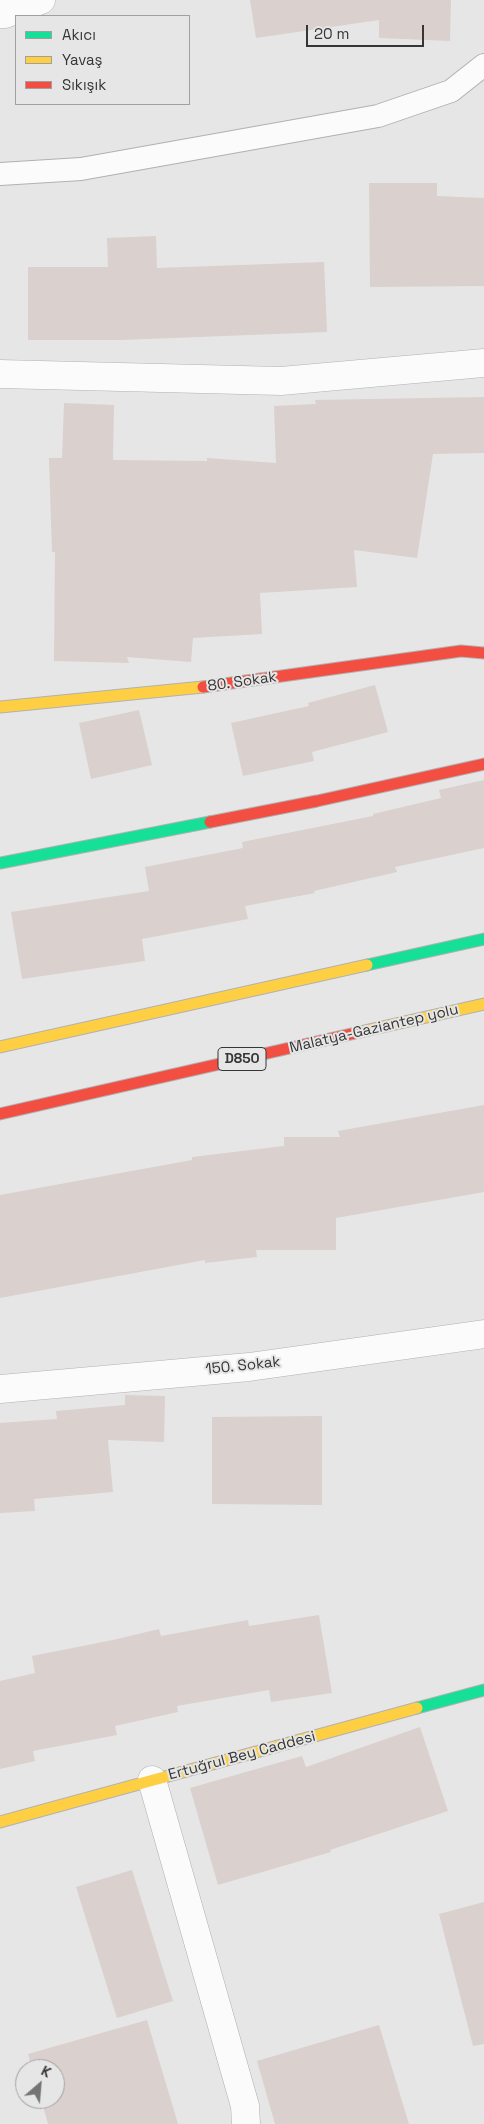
<!DOCTYPE html>
<html>
<head>
<meta charset="utf-8">
<style>
	body { margin:0 }
	#map { position:relative; width:484px; height:2124px; overflow:hidden; background:#e6e6e7; font-family:"Space Grotesk",sans-serif }
	canvas { display:block }
	.legend { position:absolute; left:15px; top:15px; width:175px; height:90px; box-sizing:border-box; background:#e6e6e7; border:1px solid #a0a0a0; margin:0; padding:6px 9px; list-style:none; font-size:15px; color:#363636 }
	.legend li { display:flex; align-items:center; gap:10px; height:25px }
	.legend b { width:25px; border:1px solid #a0a0a0 }
	.north { position:absolute; left:15px; top:2059px; width:50px; height:50px; box-sizing:border-box; background:#e6e6e7; border:1px solid #a0a0a0; border-radius:50%; rotate:27deg; font-size:14px; font-weight:700; line-height:20px; text-align:center; color:#363636 }
	.north::after { content:''; display:block; margin:auto; width:18px; height:22px; background:#747474; clip-path:polygon(50% 0,100% 100%,50% 72%,0 100%) }
	.scale { position:absolute; left:306px; top:25px; width:118px; height:22px; box-sizing:border-box; border:2px solid #363636; border-top:0; padding-left:6px; font-size:15px; line-height:18px; white-space:nowrap; color:#363636; -webkit-text-stroke:4px #e6e6e7; paint-order:stroke }
</style>
</head>
<body>
<div id="map">
<canvas width="484" height="2124"></canvas>
<ul class="legend">
<li><b style="height:6px;background:#16e098"></b>Akıcı</li>
<li><b style="height:6px;background:#ffcf43"></b>Yavaş</li>
<li><b style="height:6px;background:#f24e42"></b>Sıkışık</li>
</ul>
<div class="north">K</div>
<div class="scale">20 m</div>
</div>
<script>
const g = document.querySelector('canvas').getContext('2d');
g.lineJoin = 'round';
function fill(path, color) {
  g.fillStyle = color;
  g.fill(path, 'evenodd');
}
function shape(rows) {
  const path = new Path2D();
  for (const r of rows) {
    path.moveTo(r[0], r[1]);
    for (let i = 2; i < r.length; i += 2) path.lineTo(r[i], r[i + 1]);
  }
  return path;
}
function strokePath(path, color, width, dash) {
  g.strokeStyle = color;
  g.lineWidth = width;
  g.lineCap = dash ? 'butt' : 'round';
  g.setLineDash(dash || []);
  g.stroke(path);
}
function label(font, color, halo, rows, align = 'center') {
  g.font = font + ' "Space Grotesk",sans-serif';
  g.lineWidth = 4;
  g.setLineDash([]);
  g.textBaseline = 'middle';
  g.strokeStyle = halo;
  g.fillStyle = color;
  for (const [text, x, y, turn = 0] of rows) {
    g.save();
    g.translate(x, y);
    g.rotate((+turn || 0) * Math.PI / 180);
    g.textAlign = isNaN(turn) ? turn : align;
    if (halo) g.strokeText(text, 0, 0);
    g.fillText(text, 0, 0);
    g.restore();
  }
}
fill(shape([
	[250,0,451,0,450,41,379,38,379,20,256,38],
	[369,183,437,183,437,196,484,198,484,286,370,287],
	[156,236,157,268,324,262,327,332,121,340,28,340,28,267,108,267,107,238],
	[484,397,484,453,433,454,417,558,354,550,357,587,260,593,262,634,193,638,191,662,127,657,129,663,54,661,55,552,52,552,49,458,62,458,64,403,114,405,113,460,207,461,207,458,276,463,274,406,316,404,315,400],
	[375,685,388,732,312,752,314,761,243,776,231,723,309,706,308,703],
	[139,710,152,765,91,779,79,723],
	[484,780,484,848,395,867,397,872,314,891,315,893,245,906,248,919,142,939,145,961,22,979,11,912,149,891,145,867,243,848,242,842,373,816,373,814,441,798,439,790],
	[484,1105,484,1192,336,1218,336,1250,256,1250,257,1257,205,1263,205,1260,0,1298,0,1195,192,1160,192,1157,284,1146,284,1137,340,1137,338,1131],
	[125,1395,165,1396,164,1442,108,1440,113,1492,34,1499,35,1511,0,1513,0,1423,57,1419,56,1411,125,1405],
	[322,1416,322,1505,212,1504,212,1417],
	[319,1615,332,1693,271,1702,269,1690,177,1706,178,1712,115,1726,117,1735,33,1751,35,1761,0,1769,0,1681,35,1673,32,1656,113,1640,159,1629,161,1636,248,1620,249,1626],
	[420,1727,448,1811,330,1850,331,1852,218,1885,190,1788,302,1756,306,1767],
	[132,1870,173,2001,117,2018,76,1887],
	[484,1902,484,2044,473,2046,439,1914],
	[147,2020,178,2124,48,2124,41,2099,55,2099,55,2069,32,2069,28,2054],
	[379,2025,409,2124,275,2124,257,2061]
]), '#dad0cd');
const lane = shape([
	[0,174,81,169,378,116,451,91,484,65]
]);
const street = shape([
	[0,14,5,14,41,0],
	[0,374,281,381,484,363],
	[0,1389,249,1367,484,1334],
	[152,1780,245,2106,246,2124]
]);
const fast = shape([
	[0,863,210,822],
	[367,965,484,939],
	[417,1708,484,1690]
]);
const slow = shape([
	[0,707,203,687],
	[360,1032,484,1004],
	[0,1047,367,965],
	[0,1822,417,1708]
]);
const jam = shape([
	[203,687,461,651,484,653],
	[210,822,317,801,484,764],
	[0,1114,360,1032]
]);
strokePath(lane, '#b1b1b2', 24);
strokePath(street, '#b1b1b2', 29);
strokePath(fast, '#b1b1b2', 13);
strokePath(slow, '#b1b1b2', 13);
strokePath(jam, '#b1b1b2', 13);
strokePath(lane, '#fbfbfb', 22);
strokePath(street, '#fbfbfb', 28);
strokePath(fast, '#16e098', 11);
strokePath(slow, '#ffcf43', 11);
strokePath(jam, '#f24e42', 11);
for (const [x, y, w] of [
	[242,1059,48]
]) {
  const box = new Path2D();
  box.roundRect(x - w / 2, y - 11.5, w, 23, 4);
  g.fillStyle = '#e6e6e7';
  g.fill(box);
  strokePath(box, '#363636', 1);
}
label('bold 14px', '#363636', null, [
	["D850",242,1059]
]);
label('15px', '#363636', '#e6e6e7', [
	["80. Sokak",242,682,-8],
	["Malatya-Gaziantep yolu",374,1029,-13],
	["150. Sokak",243,1366,-6],
	["Ertuğrul Bey Caddesi",242,1756,-15]
]);
</script>
</body>
</html>
